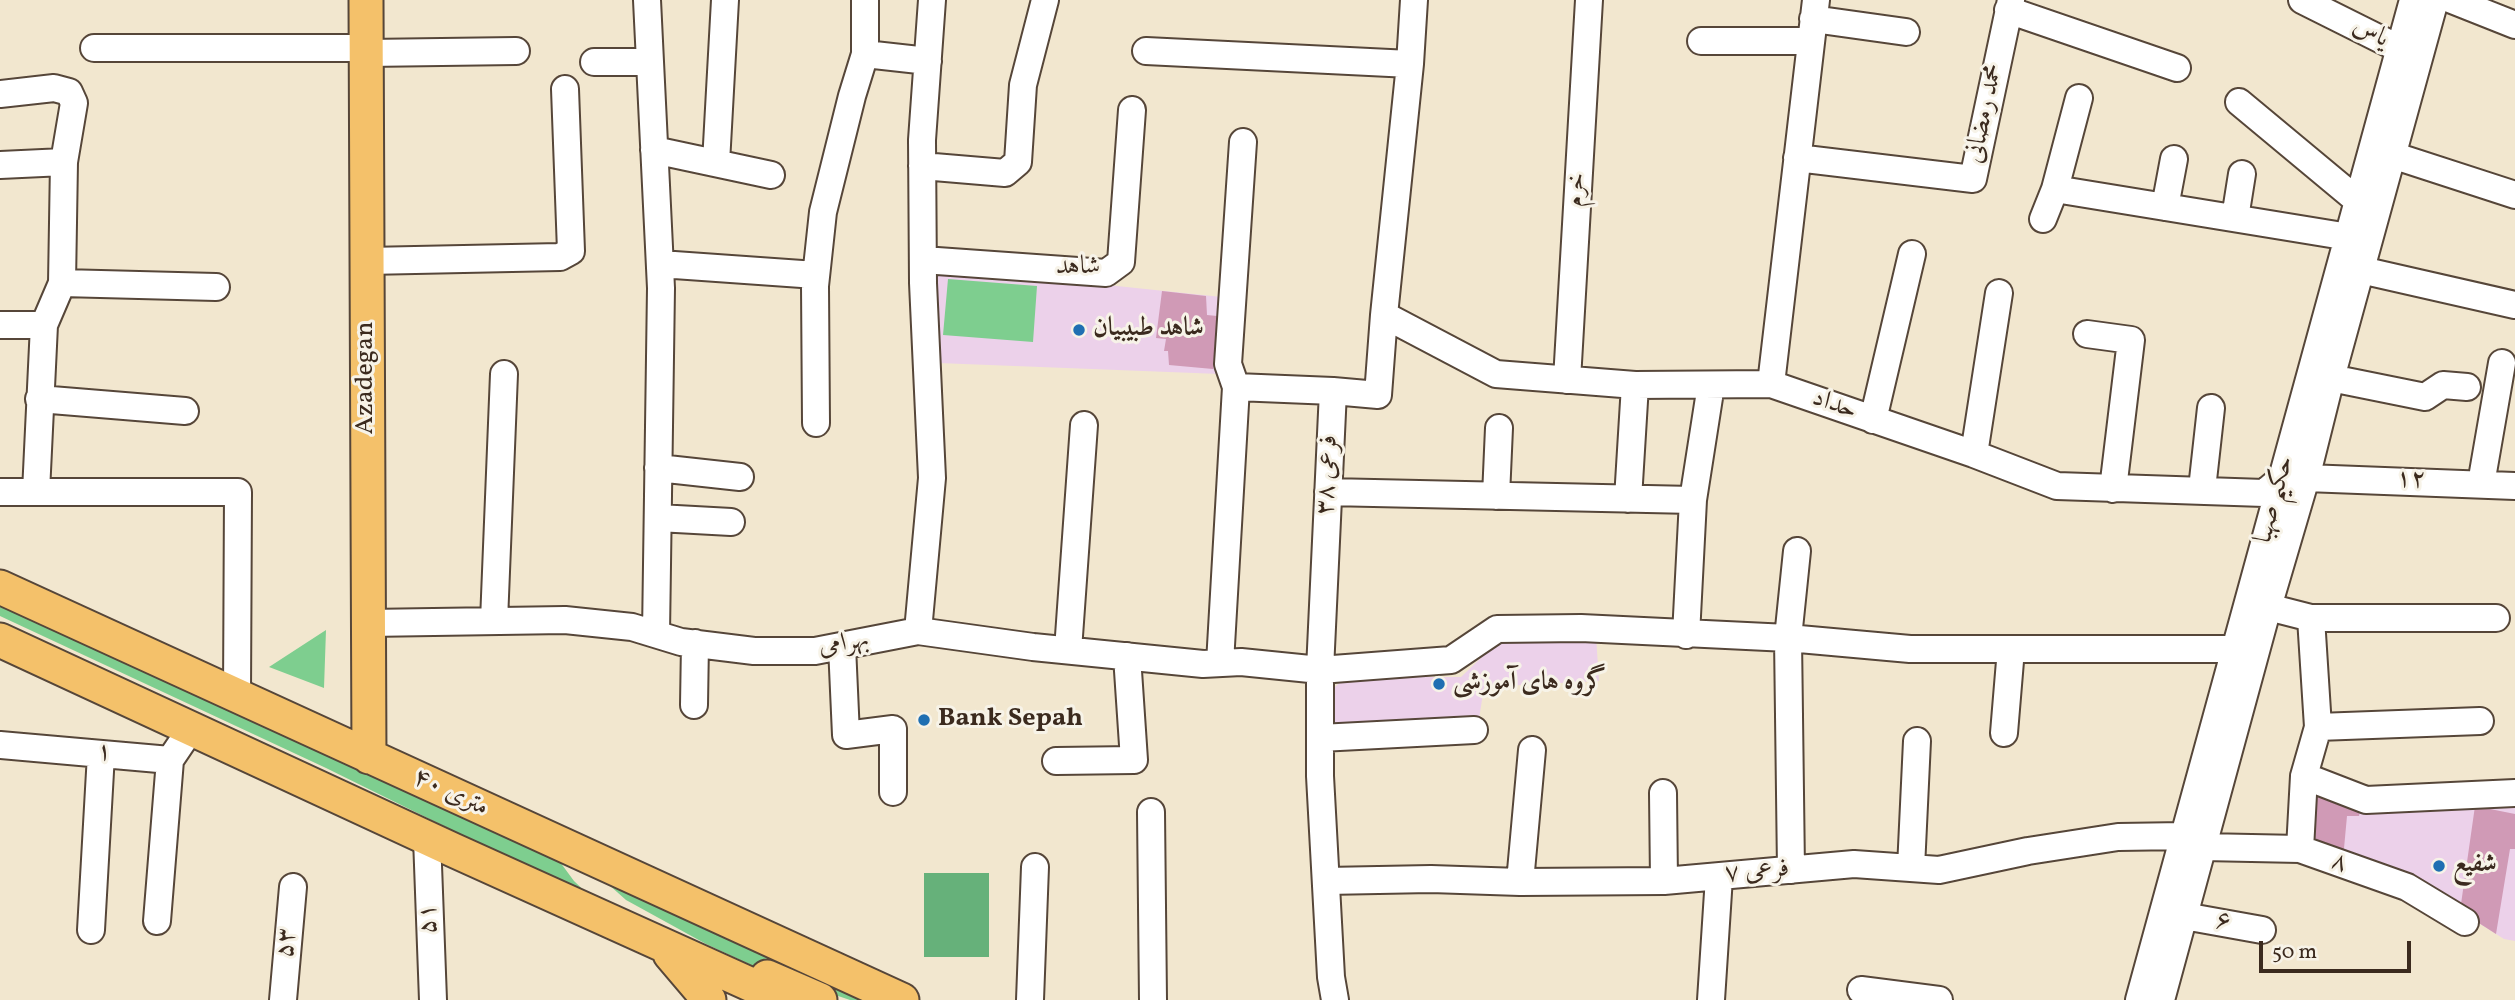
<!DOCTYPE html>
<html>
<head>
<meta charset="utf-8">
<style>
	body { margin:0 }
	#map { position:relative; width:2515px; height:1000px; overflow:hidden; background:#f2e7cf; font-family:Vollkorn,serif }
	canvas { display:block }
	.scale { position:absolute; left:2259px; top:941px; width:152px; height:32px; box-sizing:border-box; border:4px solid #3b2a1e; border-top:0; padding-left:9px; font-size:21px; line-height:24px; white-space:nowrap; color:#3b2a1e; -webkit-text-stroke:5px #f7f3e8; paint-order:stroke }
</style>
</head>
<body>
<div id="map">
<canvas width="2515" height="1000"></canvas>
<div class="scale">50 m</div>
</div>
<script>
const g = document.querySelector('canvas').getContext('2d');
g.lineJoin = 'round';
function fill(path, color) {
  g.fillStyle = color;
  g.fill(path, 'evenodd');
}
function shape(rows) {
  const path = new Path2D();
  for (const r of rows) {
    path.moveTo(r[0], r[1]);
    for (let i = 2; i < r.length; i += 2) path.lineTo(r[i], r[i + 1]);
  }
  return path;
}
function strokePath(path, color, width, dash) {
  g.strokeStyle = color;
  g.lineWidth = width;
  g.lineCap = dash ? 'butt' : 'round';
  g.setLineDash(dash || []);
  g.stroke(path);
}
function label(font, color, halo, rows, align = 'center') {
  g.font = font + ' Vollkorn,Amiri,serif';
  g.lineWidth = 6;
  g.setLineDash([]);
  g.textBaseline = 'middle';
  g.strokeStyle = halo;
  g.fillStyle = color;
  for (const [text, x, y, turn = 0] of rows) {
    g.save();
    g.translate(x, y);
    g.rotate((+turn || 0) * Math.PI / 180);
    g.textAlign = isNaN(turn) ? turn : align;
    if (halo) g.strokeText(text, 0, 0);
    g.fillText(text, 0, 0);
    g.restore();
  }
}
fill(shape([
	[935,267,1222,297,1220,374,938,363],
	[1504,636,1596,636,1599,681,1484,687,1479,719,1329,729,1330,692,1345,677,1461,677],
	[2309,783,2515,804,2515,941,2504,939,2414,882,2343,859]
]), '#ecd1ea');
fill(shape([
	[948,279,1037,286,1033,342,943,335],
	[0,600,560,862,574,881,594,900,326,768,0,616],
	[326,630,324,688,269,667],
	[597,869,878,1000,850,1000,764,971,706,944,626,900,608,884]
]), '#7ece8f');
fill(shape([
	[924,873,989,873,989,957,924,957]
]), '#66b17a');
fill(shape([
	[1162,291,1206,296,1207,315,1217,316,1213,369,1169,365,1168,351,1164,351,1166,339,1156,338],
	[2309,783,2361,804,2359,816,2347,816,2343,859,2307,845],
	[2475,806,2515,814,2515,849,2510,849,2496,934,2460,911]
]), '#d09ab6');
const minor = shape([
	[647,0,661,288,656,634],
	[2302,0,2400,49],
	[2452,0,2515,25],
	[2008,10,2177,68],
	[1813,19,1906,32],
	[1701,41,1811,41],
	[94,48,366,48],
	[1146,51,1410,64],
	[367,53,516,51],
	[865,54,928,61],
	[594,62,650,62],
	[0,94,54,88,69,92,74,103,64,162,62,283,44,325,36,492],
	[2239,102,2358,201],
	[654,150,771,175],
	[2392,155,2515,195],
	[1797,158,1973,179,2011,0],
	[716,163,725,0],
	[0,165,64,162],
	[922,166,1005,173,1018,162,1023,85,1045,0],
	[2055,189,2349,237],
	[2165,207,2174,159],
	[2235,218,2242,174],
	[2043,219,2055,189,2079,98],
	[923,260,1106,273,1121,262,1132,110],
	[367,261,560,257,571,251,565,89],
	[660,264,816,275],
	[2361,270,2515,305],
	[62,283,216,287],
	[1384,315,1496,374,1635,385,1771,384,1974,454,2057,486,2264,493,2282,478,2306,478,2515,486],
	[0,325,44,325],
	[2087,334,2131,340,2113,489],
	[2331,378,2425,397,2443,385,2467,387],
	[1567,380,1589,0],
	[1771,384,1816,0],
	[1236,387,1333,391],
	[39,399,185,411],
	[1873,420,1912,254],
	[816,423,815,286,823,212,852,96,865,54,865,0],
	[1974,454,1999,293],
	[658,468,740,477],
	[2481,484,2502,363],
	[2202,489,2211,408],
	[0,492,238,492,237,694],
	[1328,492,1693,500],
	[1496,496,1499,428],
	[1628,499,1635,385],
	[658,518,731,522],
	[2268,607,2311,618,2496,618],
	[494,621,504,374],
	[368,623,565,620,632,627,681,642,754,651,815,651,918,631,1033,647,1203,664,1241,662,1320,670,1451,660,1497,629,1581,628,1788,638,1910,649,2235,649],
	[918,631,932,478,923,283,922,140,932,0],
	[1686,635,1693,500,1711,385],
	[842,646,846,735,893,729,893,792],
	[1068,650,1084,425],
	[1220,663,1236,387,1228,364,1243,142],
	[694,705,695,643],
	[2318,727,2480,721],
	[2004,733,2011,649],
	[1320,738,1474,730],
	[0,745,170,760,191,729],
	[1056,761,1134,760,1127,656],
	[2304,776,2366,800,2515,793],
	[1663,793,1664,881],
	[1151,812,1153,1000],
	[427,838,433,1000],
	[2203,847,2300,849,2407,887,2465,922],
	[2300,849,2304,776,2318,727,2311,618],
	[1911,868,1917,741],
	[1791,870,1788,638,1797,551],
	[1326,881,1431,879,1520,882,1664,881,1854,864,1939,870,2028,851,2118,837,2184,836],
	[1520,882,1532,750],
	[2184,916,2262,930],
	[157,921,170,760],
	[91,930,101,754],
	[1861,990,1939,1000],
	[283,1000,293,887],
	[1030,1000,1035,867],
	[1335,1000,1331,977,1320,776,1320,670,1333,391,1378,395,1384,315,1410,64,1414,0],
	[1711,1000,1719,877],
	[2139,1000,2413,0],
	[2161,1000,2268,607,2306,478,2331,378,2435,0]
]);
const major = shape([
	[366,0,369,757],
	[0,587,902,1000],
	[0,640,453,850,785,1000],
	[670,954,709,1000],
	[767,977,820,1000]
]);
strokePath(minor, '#564639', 30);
strokePath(major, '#564639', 37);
strokePath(minor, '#fff', 26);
strokePath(major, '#f4c16a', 33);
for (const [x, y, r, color] of [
	[1079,330,7,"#1f6fb2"],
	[1439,684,7,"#1f6fb2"],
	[924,720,7,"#1f6fb2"],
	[2439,866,7,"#1f6fb2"]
]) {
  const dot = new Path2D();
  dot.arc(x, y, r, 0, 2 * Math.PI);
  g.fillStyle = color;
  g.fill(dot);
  strokePath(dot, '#f7f3e8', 2.5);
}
label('26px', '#3b2a1e', '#f7f3e8', [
	["یاس",2370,34,27],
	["محمد رمضانی",1986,114,-78],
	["خرم",1578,190,-87],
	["شاهد",1078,268],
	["Azadegan",367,378,-90],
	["حداد",1834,406,19],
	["فرعی ۳۸",1329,475,-87],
	["۱۲",2411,481,2],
	["حکیم صهبا",2276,500,-75],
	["بهرامی",844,645,-10],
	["۱",104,754,5],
	["۴۰ متری",450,794,25],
	["۸",2339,864,20],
	["فرعی ۷",1757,873,-5],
	["۵۱",430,919,-92],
	["۶",2223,923,10],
	["۵۳",288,943,-85]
]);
label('bold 26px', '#3b2a1e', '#f7f3e8', [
	["شاهد طبیبیان",1093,330],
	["گروه های آموزشی",1453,684],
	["Bank Sepah",938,720],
	["شفیع",2453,866]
], 'left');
</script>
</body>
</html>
